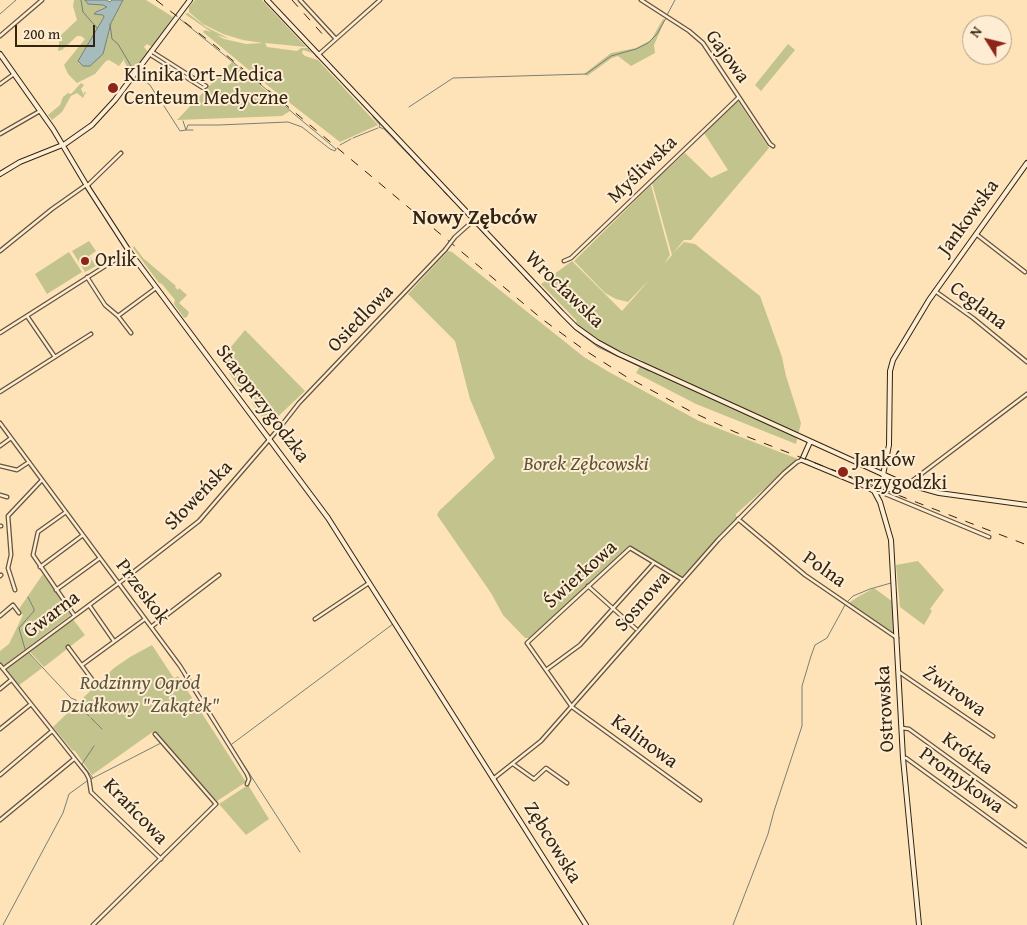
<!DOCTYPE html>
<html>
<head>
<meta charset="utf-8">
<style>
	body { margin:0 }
	#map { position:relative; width:1027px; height:925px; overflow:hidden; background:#fee3b9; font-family:"Gentium Book Plus",serif }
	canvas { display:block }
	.north { position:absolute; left:962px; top:15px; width:50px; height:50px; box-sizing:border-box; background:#feedd2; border:1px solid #ac9d85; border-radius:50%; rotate:306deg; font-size:14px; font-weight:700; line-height:20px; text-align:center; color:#312412 }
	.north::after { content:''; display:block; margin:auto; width:18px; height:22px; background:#8f2418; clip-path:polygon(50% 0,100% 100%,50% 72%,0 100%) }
	.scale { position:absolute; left:15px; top:25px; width:80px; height:22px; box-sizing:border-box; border:2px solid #312412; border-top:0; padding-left:6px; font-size:15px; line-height:18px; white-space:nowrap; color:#312412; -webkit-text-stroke:4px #feedd2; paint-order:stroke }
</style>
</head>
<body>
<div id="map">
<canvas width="1027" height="925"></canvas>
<div class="north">N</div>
<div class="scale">200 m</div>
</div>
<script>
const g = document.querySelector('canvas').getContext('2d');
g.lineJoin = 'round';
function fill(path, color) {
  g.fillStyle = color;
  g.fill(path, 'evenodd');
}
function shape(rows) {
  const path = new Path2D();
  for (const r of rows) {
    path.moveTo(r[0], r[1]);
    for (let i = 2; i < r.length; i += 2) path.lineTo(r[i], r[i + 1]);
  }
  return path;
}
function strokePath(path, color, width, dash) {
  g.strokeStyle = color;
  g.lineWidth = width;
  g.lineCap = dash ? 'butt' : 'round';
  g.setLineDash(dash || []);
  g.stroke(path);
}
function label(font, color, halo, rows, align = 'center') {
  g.font = font + ' "Gentium Book Plus",serif';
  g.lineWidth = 4;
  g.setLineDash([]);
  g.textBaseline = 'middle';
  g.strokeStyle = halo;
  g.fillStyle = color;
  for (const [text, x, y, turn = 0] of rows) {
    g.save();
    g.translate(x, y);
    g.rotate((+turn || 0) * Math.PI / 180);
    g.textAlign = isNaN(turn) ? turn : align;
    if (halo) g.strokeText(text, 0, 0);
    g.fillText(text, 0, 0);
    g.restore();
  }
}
fill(shape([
	[74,0,85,0,88,4,103,5,107,7,101,9,95,14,103,15,104,17,81,56,78,61,80,64,103,54,111,23,123,0,146,0,173,17,152,47,147,44,144,47,148,52,134,72,131,68,129,70,124,61,125,58,119,66,109,60,106,61,95,74,77,83,68,74,64,65,85,39,81,36,77,36,62,50,58,51,60,36,77,20,73,6],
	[195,0,262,0,306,47,265,43,267,47,297,51,301,48,308,48,312,53,303,50,302,53,305,56,318,60,378,125,340,142,272,89,203,32,205,30,211,32,185,14,188,13,206,27,230,39,217,35,224,39,246,44,263,43,243,40,223,34,203,24,189,12,189,7],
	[663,19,665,20,654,45,655,53,631,66,618,56,612,58,587,76,584,74,611,53,636,48,651,40],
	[788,44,795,50,761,91,755,85],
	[232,62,290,111,282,116,177,120],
	[81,83,84,85,81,89,84,95,84,92,86,92,83,98,77,93,71,96,62,112,52,120,48,115,60,105,63,97,68,93,71,94],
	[738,101,769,148,691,240,684,240,673,253,684,242,695,244,760,296,782,357,786,376,801,423,796,444,696,404,636,373,643,361,611,347,581,328,575,323,577,321,541,284,572,261,622,311,651,278,628,302,616,299,605,293,574,261,651,185,670,255,664,264,672,255,652,183,685,153,711,178,728,170,704,133],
	[89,241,96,251,89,256,96,266,85,272,72,251],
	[134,246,143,258,176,286,175,287,178,290,179,288,187,295,179,303,189,312,187,317,184,318,174,304,175,300,162,284,159,283,133,248],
	[448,251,452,252,584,357,609,372,699,421,798,459,736,514,736,518,682,577,629,546,530,638,525,638,503,615,491,593,437,515,439,511,495,458,470,399,455,341,408,294],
	[69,252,82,272,47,294,35,274],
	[245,330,305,391,268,426,252,403,253,396,239,387,229,373,233,368,221,359],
	[918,561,944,590,930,609,932,611,924,625,900,607,896,565],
	[43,574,72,614,3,666,0,663,0,651,9,644,23,615,19,609],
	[874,588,893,602,894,634,892,634,849,603,856,598],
	[72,618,85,635,44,667,28,650],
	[152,645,173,677,175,678,178,676,246,782,217,801,154,731,92,775,75,751,72,750,53,727,114,668,130,657],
	[27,651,42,668,18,686,4,668],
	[248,785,269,819,246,835,219,804]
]), '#c3c38d');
const water = shape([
	[85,0,106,0,110,2,112,0,123,0,111,23,103,54,90,66,83,66,78,61,104,17,103,15,94,14,96,12,107,7,103,5,88,4,85,0]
]);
fill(water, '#a6bbbb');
strokePath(water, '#777f77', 1);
strokePath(shape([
	[81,0,83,12,97,28],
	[0,14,16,0],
	[667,15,675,0],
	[180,19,272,94,294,114,336,149],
	[110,24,112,39,118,44,134,71],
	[138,76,150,85,160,101],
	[164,106,180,131,186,130,188,125,219,125,288,122,302,127,330,149,335,151,336,149],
	[409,107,453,78,586,74,611,56,636,49,648,43,657,34,666,18],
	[373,117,380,125,379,127,384,129,434,181],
	[183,121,186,130,193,130],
	[353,138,378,128],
	[340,145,351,139],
	[444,192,447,195],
	[451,199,455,203],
	[458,206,461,209],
	[476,225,479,228],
	[482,232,486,236],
	[489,239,492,242],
	[495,245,499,249],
	[503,254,506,257],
	[509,260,513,265],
	[517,269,520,272],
	[525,278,530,282],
	[531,284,534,286],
	[536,289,541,294],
	[543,296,545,298],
	[547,300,552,305],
	[553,307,573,328,598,347,649,371],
	[847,602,853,596,870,589,891,583],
	[25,649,19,628,34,611,34,609,28,597],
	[28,652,71,698,76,700,77,705,89,716],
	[183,675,224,740],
	[211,714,300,852],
	[91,718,102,729],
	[232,744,393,624],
	[93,778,161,743],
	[91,779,93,778,82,764,94,746],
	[3,925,63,813,69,794,87,781],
	[733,925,768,834,774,811,802,726,802,686,811,656,815,645,827,638,845,605]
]), '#777f77', 1);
const street = shape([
	[300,0,336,39],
	[641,0,689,31,703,43,770,144,773,146],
	[0,36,42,0],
	[149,54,203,88,206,86,151,51],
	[318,55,380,0],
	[0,84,14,74],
	[0,134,40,111],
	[87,186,121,153],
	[976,234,1025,272],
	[455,237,474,220],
	[0,251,52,209,86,185],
	[564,261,571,258,739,97],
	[87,277,105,305,118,316,156,288],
	[935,291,973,318,1027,362],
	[27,316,55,357],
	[118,316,131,333],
	[0,333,129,251],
	[0,392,91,334],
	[0,423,180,666,247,774,249,779,247,784],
	[0,446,11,438],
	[0,466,17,470,29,462],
	[908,484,1027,394],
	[876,493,883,493,989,537],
	[0,495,7,497],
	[66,512,38,532,33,555,74,615],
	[738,519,805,575,897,638],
	[0,526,1,526],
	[40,567,83,535],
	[0,576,1,575],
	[683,580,630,548,527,643,572,707,700,800],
	[588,586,636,629],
	[15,590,8,568,11,555,8,516,42,480],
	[56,590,100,558],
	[89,605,114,641],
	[0,616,13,605,19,613],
	[315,619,369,583],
	[151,627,219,575],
	[68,647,94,682],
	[0,665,86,773,89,779,91,792,161,859],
	[82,665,145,619],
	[3,669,123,580,199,521,281,426,299,403,445,250],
	[546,670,580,645,654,563],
	[899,672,993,736],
	[0,689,11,680],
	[902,728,909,729,1015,806],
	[0,729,31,704],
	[903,758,906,758,1027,846],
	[513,764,534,779,546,768,567,783],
	[0,775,52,731],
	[493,779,541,741,718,540,784,473,797,462,802,460],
	[0,820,74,759],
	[93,925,216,804,155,734]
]);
const secondary = shape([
	[267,0,562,313,576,327,597,342,619,354,900,482,939,493,1027,505],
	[0,54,53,129,87,186,129,251,328,518,586,925],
	[0,174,20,162,65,144,92,125,115,100,190,0],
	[810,442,802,460,867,487,874,491,880,502,891,540,903,758,919,925],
	[883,475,889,445,890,371,893,360,929,300,1027,163]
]);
strokePath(street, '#64543c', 5);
strokePath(secondary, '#312412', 6);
strokePath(street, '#feedd2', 2.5);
strokePath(secondary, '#feedd2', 4);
strokePath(shape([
	[156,0,213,44,542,319,583,349,625,376,690,411,735,432,1027,545],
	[292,0,325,37]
]), '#312412', 1, [9, 9]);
const streetBridge = shape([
	[445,250,455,237]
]);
strokePath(streetBridge, '#64543c', 5, []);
strokePath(streetBridge, '#feedd2', 2.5);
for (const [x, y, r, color] of [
	[113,88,6,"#8f2418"],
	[85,261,5,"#8f2418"],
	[843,472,6,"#8f2418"]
]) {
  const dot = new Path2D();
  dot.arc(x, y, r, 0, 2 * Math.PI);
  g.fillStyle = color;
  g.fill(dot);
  strokePath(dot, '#feedd2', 2);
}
label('20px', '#312412', '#feedd2', [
	["Gajowa",727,57,54],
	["Myśliwska",643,170,-44],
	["Jankowska",969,218,-54],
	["Wrocławska",564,290,44],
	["Ceglana",978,306,37],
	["Osiedlowa",361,319,-46],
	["Staroprzygodzka",262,404,53],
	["Słoweńska",199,496,-46],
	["Polna",824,570,35],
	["Świerkowa",581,575,-42],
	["Przeskok",142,592,53],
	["Sosnowa",643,602,-49],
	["Gwarna",52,615,-37],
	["Żwirowa",954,692,35],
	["Ostrowska",886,709,-93],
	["Kalinowa",644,742,36],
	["Krótka",967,754,36],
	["Promykowa",961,781,36],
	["Krańcowa",135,812,46],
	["Zębcowska",552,843,58]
]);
label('20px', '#312412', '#feedd2', [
	["Klinika Ort-Medica",124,76],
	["Centeum Medyczne",124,99],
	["Orlik",95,261],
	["Janków",854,461],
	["Przygodzki",854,484]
], 'left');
label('italic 20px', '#5d5437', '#feedd2', [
	["Borek Zębcowski",586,465],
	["Rodzinny Ogród",140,684],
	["Działkowy \"Zakątek\"",140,707]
]);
label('bold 21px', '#312412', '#feedd2', [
	["Nowy Zębców",475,219]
]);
</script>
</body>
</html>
